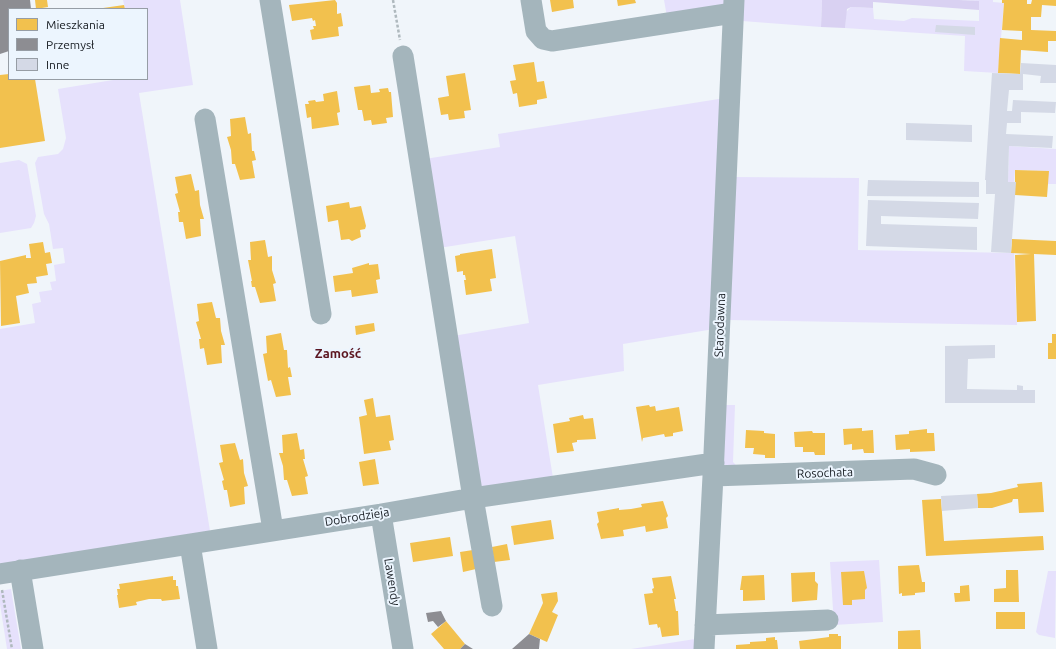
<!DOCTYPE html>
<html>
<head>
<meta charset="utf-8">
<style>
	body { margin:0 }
	#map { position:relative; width:1056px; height:649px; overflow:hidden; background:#f0f5fa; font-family:Ubuntu,sans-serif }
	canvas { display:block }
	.legend { position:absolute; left:8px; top:8px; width:140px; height:72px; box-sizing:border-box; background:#ecf5fe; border:1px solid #969da5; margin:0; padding:5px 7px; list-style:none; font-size:12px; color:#151a20 }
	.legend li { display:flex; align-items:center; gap:8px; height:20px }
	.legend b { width:20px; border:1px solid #969da5 }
</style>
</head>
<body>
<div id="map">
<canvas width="1056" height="649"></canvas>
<ul class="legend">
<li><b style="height:11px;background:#f2c14e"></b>Mieszkania</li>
<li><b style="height:11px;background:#8d8d92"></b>Przemysł</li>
<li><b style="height:11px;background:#d4d9e6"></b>Inne</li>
</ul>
</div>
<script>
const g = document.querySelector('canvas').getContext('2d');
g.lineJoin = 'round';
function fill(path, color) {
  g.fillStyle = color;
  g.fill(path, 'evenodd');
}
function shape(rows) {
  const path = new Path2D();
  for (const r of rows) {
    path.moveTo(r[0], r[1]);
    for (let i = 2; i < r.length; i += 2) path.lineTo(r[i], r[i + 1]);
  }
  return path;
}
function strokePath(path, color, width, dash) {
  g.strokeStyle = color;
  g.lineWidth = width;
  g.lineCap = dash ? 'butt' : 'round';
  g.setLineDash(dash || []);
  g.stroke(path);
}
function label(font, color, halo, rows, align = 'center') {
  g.font = font + ' Ubuntu,sans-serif';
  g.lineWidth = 4;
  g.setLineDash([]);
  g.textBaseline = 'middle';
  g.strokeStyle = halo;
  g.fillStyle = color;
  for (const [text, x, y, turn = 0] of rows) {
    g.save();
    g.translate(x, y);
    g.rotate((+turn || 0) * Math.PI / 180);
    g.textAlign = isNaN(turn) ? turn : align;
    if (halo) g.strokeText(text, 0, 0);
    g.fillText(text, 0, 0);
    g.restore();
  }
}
fill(shape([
	[123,0,180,0,193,85,139,93,210,531,0,564,0,329,35,323,32,304,41,302,39,292,52,290,50,282,56,281,54,265,65,263,63,248,53,249,49,224,44,214,35,163,38,157,58,154,63,149,66,138,58,89,119,79,147,79,147,9,125,9],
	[664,0,728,0,728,4,667,17],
	[742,0,822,0,821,27,742,21],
	[959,0,993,0,993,2,1004,3,998,73,964,71,965,36,845,28,846,12,851,7,873,8,874,19,904,21,912,18,979,21,979,1],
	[725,98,714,329,623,344,624,371,538,385,553,478,481,492,453,336,529,323,515,236,439,248,425,159,500,147,498,134],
	[1009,146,1056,149,1056,184,1048,184,1048,171,1015,170,1014,182,1008,182],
	[19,160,27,164,36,216,34,223,31,228,0,233,0,163],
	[735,177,859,178,858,250,1014,253,1017,325,728,320],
	[725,405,735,405,733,462,740,469,721,468],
	[879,560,883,622,834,625,830,562],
	[1048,571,1056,571,1055,638,1039,635,1036,632],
	[11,589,21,649,7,649,0,604,0,591],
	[695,639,695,649,631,649]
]), '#e6e1fc');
fill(shape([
	[822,0,959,0,979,1,979,10,873,2,873,8,851,7,847,9,845,28,821,27]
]), '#d9d1f2');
fill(shape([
	[35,0,47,0,48,7,36,9],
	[335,0,337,3,337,14,341,13,343,26,338,27,339,36,312,40,310,30,314,29,313,26,316,26,315,20,313,21,312,18,292,21,289,5],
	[550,0,573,0,574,8,552,12],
	[617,0,635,0,636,3,618,6],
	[1002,0,1027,0,1027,4,1031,4,1032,0,1056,0,1056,6,1042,5,1041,17,1031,17,1031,30,1056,31,1056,41,1048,41,1048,52,1021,50,1020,74,998,73,1000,38,1022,40,1022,31,1002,30,1004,3,1002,3],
	[124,5,125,9,103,9,103,8],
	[534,62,537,82,544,81,547,98,537,100,537,104,519,107,517,93,513,94,510,81,516,80,513,65],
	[465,73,471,110,464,111,465,118,449,120,448,114,441,115,438,98,449,96,446,76],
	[9,74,9,79,35,79,45,141,0,148,0,75],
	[370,85,371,93,380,92,379,89,388,88,389,92,391,92,393,117,386,118,387,123,372,125,371,120,364,121,362,110,358,110,354,87],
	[337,91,340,112,337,113,339,125,312,129,311,117,307,118,305,104,309,104,308,101,315,100,316,102,324,101,323,94],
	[245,117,248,134,251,133,252,151,254,151,256,160,252,161,255,178,240,180,235,164,232,164,231,150,227,137,231,136,230,119],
	[1015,170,1049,171,1047,197,1015,195],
	[191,174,195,191,199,190,200,205,204,219,200,219,201,236,186,239,183,222,179,222,178,212,180,212,175,194,178,193,175,177],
	[349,202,350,208,361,206,366,226,365,229,360,230,361,237,352,241,349,239,341,240,338,220,328,222,326,206],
	[1012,239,1056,241,1056,255,1034,254,1036,321,1017,322,1015,255,1031,254,1011,253],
	[265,240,268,257,272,256,272,270,276,283,273,284,276,301,260,303,255,287,252,287,251,281,252,281,248,260,251,260,250,242],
	[43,242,45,253,50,252,52,263,46,264,48,275,36,277,37,283,27,284,29,293,16,296,20,323,1,326,0,261,26,255,26,258,31,258,29,244],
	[492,249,496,278,490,279,492,291,466,295,464,280,466,280,465,275,463,275,463,271,457,272,455,256,460,255,460,254],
	[369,263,369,265,378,264,380,279,376,280,378,293,352,297,351,290,335,292,333,276,353,273,352,268],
	[212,302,216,318,220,318,221,331,225,345,221,345,222,363,207,365,204,348,200,349,199,339,201,339,196,322,199,321,197,304],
	[374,323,375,331,356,335,355,326],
	[281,333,284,350,287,350,288,368,290,367,292,377,288,377,291,395,276,397,271,380,268,381,263,354,267,353,266,336],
	[1052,334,1056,334,1056,359,1048,359,1048,343,1052,343],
	[373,398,376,417,390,415,394,440,389,441,391,450,364,454,359,417,367,415,364,400],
	[649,405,650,407,655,406,656,411,679,407,683,431,673,433,673,436,665,437,664,434,643,438,642,442,636,407],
	[583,415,584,419,593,418,596,439,577,440,577,442,572,443,574,451,557,453,553,424,570,421,569,418],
	[862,428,862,431,873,430,874,453,864,453,863,449,852,450,852,444,844,445,843,429],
	[927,429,927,433,934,433,935,451,910,452,910,449,896,450,895,435,909,434,909,431],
	[746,430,764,431,764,433,775,434,775,458,765,458,765,455,753,454,754,448,745,448],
	[812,431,813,433,825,433,825,455,815,455,814,452,803,452,803,447,795,447,794,432],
	[297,433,300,450,304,449,305,459,303,459,308,476,305,477,308,494,292,496,287,480,284,480,283,466,279,453,283,453,282,435],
	[235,443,240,460,243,459,244,473,248,486,244,487,245,504,230,507,227,490,224,490,222,481,224,480,219,463,223,462,220,445],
	[375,459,379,484,363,486,359,462],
	[1042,482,1044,512,1019,513,1018,499,1013,499,1012,502,992,508,978,508,977,494,991,493,1018,487,1017,484],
	[941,499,944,541,1043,536,1044,550,926,556,922,500],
	[663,501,668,516,666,518,668,528,646,532,645,526,623,530,624,536,601,539,597,524,599,522,597,512,619,508,619,510,631,509,642,507,641,504],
	[551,520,554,539,514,545,511,526],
	[450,537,453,556,413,562,410,543],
	[507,544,510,560,494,562,492,547],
	[473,550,476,569,463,572,460,552],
	[919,565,922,582,925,582,925,592,915,593,915,595,902,596,902,593,899,594,898,566],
	[1006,570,1018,570,1019,602,994,602,994,589,1006,588],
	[864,571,867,588,865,590,865,599,852,600,852,605,843,605,841,572],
	[815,572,815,581,818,584,817,600,792,602,791,573],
	[764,575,765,600,743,601,743,590,740,590,742,576],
	[173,576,173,580,176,580,176,586,178,586,180,599,162,601,161,599,149,599,136,602,137,605,119,608,117,595,118,595,117,589,120,589,119,584],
	[671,576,676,599,674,599,676,611,678,611,679,635,662,637,660,627,658,628,657,624,649,625,644,594,653,593,652,589,654,588,652,578],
	[969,585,970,601,955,602,954,593,960,593,960,586],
	[557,592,558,601,552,612,558,615,547,642,529,634,543,603,541,594],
	[996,612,1025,612,1025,629,996,629],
	[446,621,465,644,460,649,444,649,431,634],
	[920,630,921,649,898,649,898,631],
	[829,634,838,634,838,636,841,636,841,649,800,649,799,641,829,637],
	[775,637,775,640,777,640,778,649,736,649,736,645,750,644,750,642,766,641,766,638]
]), '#f2c14e');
fill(shape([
	[0,0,30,0,31,9,9,9,9,51,0,54],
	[441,611,446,621,438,627,433,621,428,622,426,613],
	[529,634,540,639,539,649,512,649],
	[465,644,473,649,460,649]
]), '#8d8d92');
fill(shape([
	[936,25,975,27,975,35,935,32],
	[1021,63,1056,65,1056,83,1040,83,1041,76,1023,74,1023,90,1009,90,1007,111,1012,111,1013,100,1056,102,1055,113,1021,112,1021,123,1007,123,1006,134,1053,136,1052,148,1009,146,1008,182,1016,182,1011,253,991,252,995,194,986,194,986,180,985,180,992,73,1020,74],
	[906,123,972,125,972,142,906,140],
	[868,180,979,182,979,197,867,196],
	[868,200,979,203,978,219,881,216,881,224,977,227,977,250,866,246],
	[995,345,995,358,968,359,967,389,1017,390,1017,385,1023,386,1023,390,1035,390,1035,403,945,403,945,346],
	[977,494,978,508,942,511,941,496]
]), '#d4d9e6');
strokePath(shape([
	[393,0,400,40],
	[2,590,12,649]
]), '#afb9be', 2.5, [3, 2]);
strokePath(shape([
	[270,0,321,314],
	[531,0,536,31,543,39,552,41,733,13],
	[403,56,473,498,492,606],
	[205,119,273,530],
	[713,476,914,469,936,475],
	[381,514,403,649],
	[190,544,207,649],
	[20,570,33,649],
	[0,574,381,514,473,498,714,463],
	[705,625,828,620],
	[704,649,713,476,734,0]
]), '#a4b5bc', 21);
label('12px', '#151a20', '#ecf5fe', [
	["Starodawna",720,325,-88],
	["Rosochata",825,473,-2],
	["Dobrodzieja",357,517,-9],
	["Lawendy",392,582,81]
]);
label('bold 13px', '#5b1621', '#ecf5fe', [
	["Zamość",338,354]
]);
</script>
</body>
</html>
